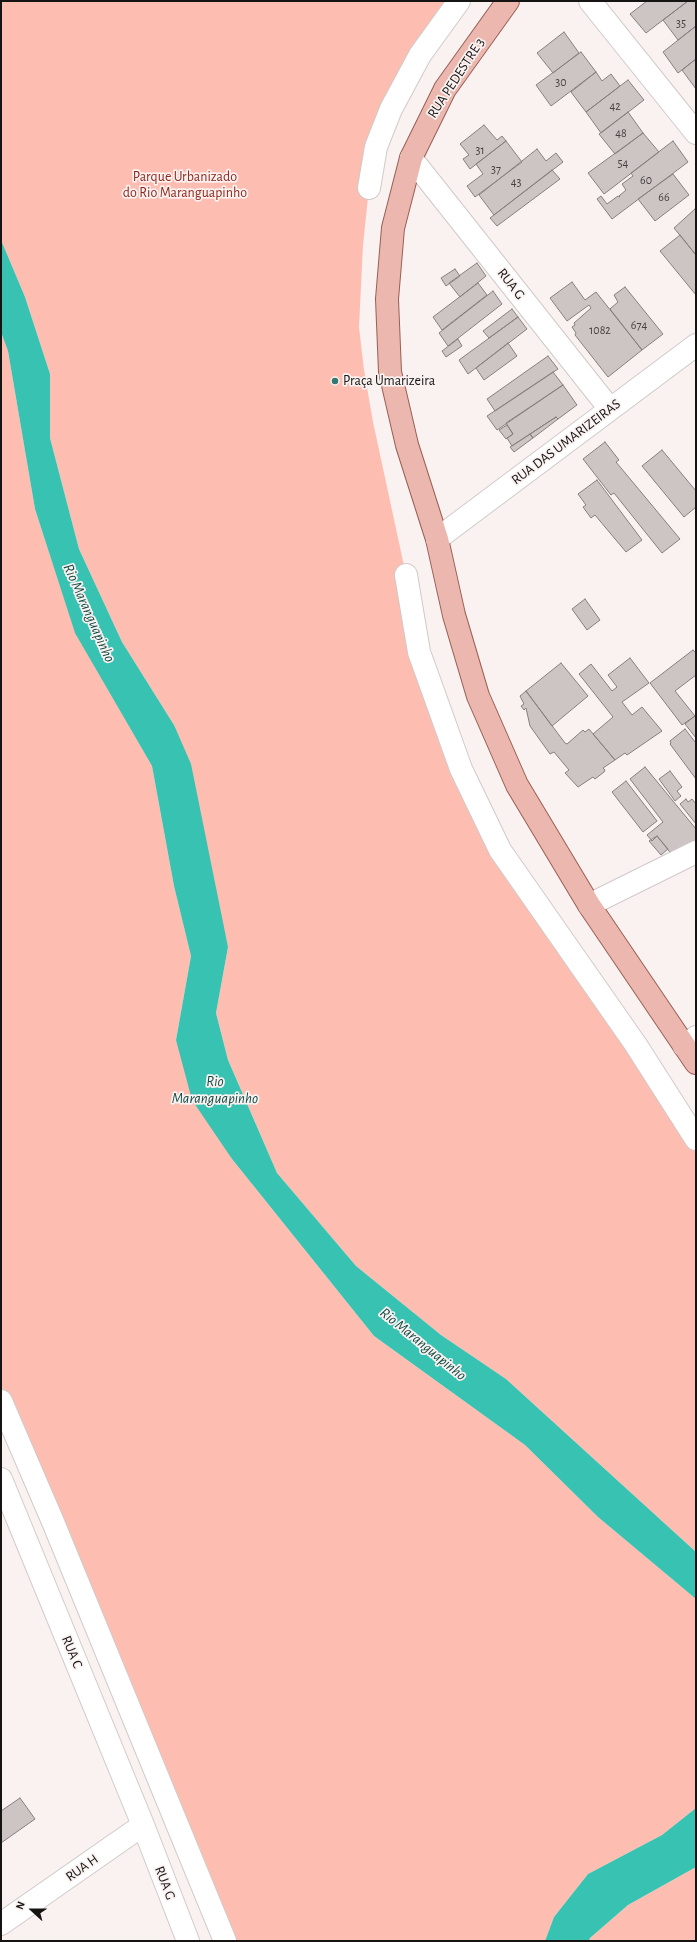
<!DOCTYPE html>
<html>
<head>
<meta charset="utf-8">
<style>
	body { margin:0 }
	#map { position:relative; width:697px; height:1942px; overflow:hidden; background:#f9f2f1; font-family:"Alegreya Sans",sans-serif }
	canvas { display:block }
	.frame { position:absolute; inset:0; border:2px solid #161413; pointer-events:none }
	.north { position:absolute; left:12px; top:1890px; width:40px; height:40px; -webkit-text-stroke:3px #f9f2f1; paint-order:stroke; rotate:291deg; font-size:11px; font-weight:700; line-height:16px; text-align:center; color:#161413 }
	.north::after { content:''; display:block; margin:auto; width:14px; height:18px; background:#161413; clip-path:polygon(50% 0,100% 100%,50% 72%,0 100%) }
</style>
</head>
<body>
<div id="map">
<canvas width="697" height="1942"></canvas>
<div class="frame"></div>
<div class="north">N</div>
</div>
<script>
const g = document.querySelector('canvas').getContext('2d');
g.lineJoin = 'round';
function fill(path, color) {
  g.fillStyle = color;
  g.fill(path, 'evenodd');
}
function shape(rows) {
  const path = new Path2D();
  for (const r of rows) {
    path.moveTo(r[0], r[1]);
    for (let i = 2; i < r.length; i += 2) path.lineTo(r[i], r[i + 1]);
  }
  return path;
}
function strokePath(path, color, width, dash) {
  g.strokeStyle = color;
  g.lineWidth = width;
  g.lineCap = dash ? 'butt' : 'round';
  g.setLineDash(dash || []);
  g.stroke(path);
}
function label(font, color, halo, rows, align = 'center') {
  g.font = font + ' "Alegreya Sans",sans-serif';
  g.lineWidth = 3.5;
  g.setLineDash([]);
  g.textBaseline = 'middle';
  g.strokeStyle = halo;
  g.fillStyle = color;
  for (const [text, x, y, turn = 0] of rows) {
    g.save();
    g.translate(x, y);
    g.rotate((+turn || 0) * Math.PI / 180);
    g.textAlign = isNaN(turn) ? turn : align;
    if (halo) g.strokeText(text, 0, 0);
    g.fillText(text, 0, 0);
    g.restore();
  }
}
fill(shape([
	[1,1,459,1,420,55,369,188,363,245,359,327,364,370,373,422,406,575,461,769,696,1139,696,1552,506,1379,441,1335,356,1266,277,1173,228,1060,216,1013,228,947,174,725,122,642,79,549,50,438,50,374,25,297,1,240],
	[1,332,8,351,35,509,75,632,152,766,174,886,191,956,176,1040,232,1159,374,1336,525,1445,598,1517,696,1599,696,1808,662,1835,588,1874,554,1917,545,1941,225,1941,1,1401],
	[696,1867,696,1941,589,1941,590,1938,628,1905]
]), '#febdb1');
fill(shape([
	[1,240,25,297,50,374,50,438,79,549,122,642,174,725,191,764,228,947,216,1013,228,1060,277,1173,356,1266,441,1335,506,1379,696,1552,696,1599,598,1517,525,1445,374,1336,232,1159,192,1100,176,1040,191,956,174,886,152,766,75,633,35,509,8,351,1,332],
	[696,1808,696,1867,628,1905,590,1938,589,1941,545,1941,554,1917,588,1874,662,1835]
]), '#38c2b2');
const building = shape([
	[647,1,688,1,646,33,630,14,647,1],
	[688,1,695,1,696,3,696,26,678,40,663,20,688,1],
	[696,26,696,59,678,73,663,52,696,26],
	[564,32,579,53,553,73,537,53,564,32],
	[581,52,596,72,551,106,536,85,581,52],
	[696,59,696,89,682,70,696,59],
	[596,72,602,81,611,74,620,86,586,112,571,92,596,72],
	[628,80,644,100,601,133,586,112,628,80],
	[628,112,643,133,615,154,599,134,628,112],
	[484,125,497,140,502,136,506,141,470,169,463,159,469,155,460,144,484,125],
	[643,133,659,152,604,194,588,173,643,133],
	[506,141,522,162,475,197,467,186,483,174,476,164,506,141],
	[673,141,688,162,612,219,597,199,601,196,607,204,618,196,620,197,619,196,626,190,622,184,633,176,631,173,673,141],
	[537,149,546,161,556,153,563,162,494,215,479,195,537,149],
	[552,170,560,179,497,226,490,218,552,170],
	[673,174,689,195,655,221,638,199,673,174],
	[695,209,696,211,696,255,674,228,695,209],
	[680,235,696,255,696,295,660,251,680,235],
	[477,263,486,276,460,297,449,283,477,263],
	[455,269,460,276,446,286,441,278,455,269],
	[572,282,585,300,596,292,642,350,608,377,575,335,576,333,572,327,575,325,574,323,591,308,589,305,567,321,550,298,572,282],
	[478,283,487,295,442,330,433,317,478,283],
	[625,287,663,334,642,350,610,309,618,302,614,295,625,287],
	[493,291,502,304,448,346,439,333,493,291],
	[512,309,518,317,489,338,483,331,512,309],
	[518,317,527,329,468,374,459,360,518,317],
	[458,339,462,346,446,357,442,351,458,339],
	[508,343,517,356,484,380,476,368,508,343],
	[548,356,558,369,495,411,487,399,548,356],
	[553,372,563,385,497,430,487,416,553,372],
	[563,385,577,405,558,419,556,417,512,446,507,438,513,434,506,423,563,385],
	[556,417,558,419,533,438,530,434,556,417],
	[507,425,513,434,506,439,499,430,507,425],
	[530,434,533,438,514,452,510,447,530,434],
	[605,442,619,460,616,462,680,539,662,553,614,493,611,495,583,459,605,442],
	[662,450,696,491,696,507,684,517,642,466,662,450],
	[597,480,642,540,626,552,595,515,591,518,583,507,586,505,578,494,597,480],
	[585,599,600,620,587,630,572,609,585,599],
	[693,650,696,653,696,675,675,691,695,716,682,725,650,683,693,650],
	[630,658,649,683,622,702,632,715,642,707,662,731,627,755,625,753,615,760,593,734,613,717,579,674,591,664,612,691,617,687,608,675,630,658],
	[561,663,588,696,552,726,526,691,561,663],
	[526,691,565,743,567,744,583,730,585,732,589,729,615,760,603,768,605,770,604,772,595,779,593,777,578,787,565,773,569,770,554,752,550,754,530,726,526,708,524,710,521,706,524,704,520,696,526,691],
	[696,715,696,738,685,724,696,715],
	[685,729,696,743,696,779,670,744,671,743,670,741,685,729],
	[645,767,696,829,696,841,673,856,657,836,652,841,647,835,663,822,630,779,645,767],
	[670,771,682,787,677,791,681,796,675,801,659,779,670,771],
	[626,781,657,821,643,832,612,792,626,781],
	[686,799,688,802,692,799,696,804,696,824,680,804,686,799],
	[657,836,668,849,661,855,649,841,657,836],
	[20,1798,35,1819,1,1843,1,1811,20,1798]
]);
fill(building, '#ccc5c4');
strokePath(building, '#857f7e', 1);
const minor = shape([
	[590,1,696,133],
	[411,158,610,409],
	[369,188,376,147,391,109,420,55,459,1],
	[437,539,696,345],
	[406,575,419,652,461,769,500,850,636,1045,696,1139],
	[589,905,696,852],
	[684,1046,696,1037],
	[1,1401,53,1522,225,1941],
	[1,1479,143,1825,188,1941],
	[1,1924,143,1825]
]);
const major = shape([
	[508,1,445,89,411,158,393,228,387,299,390,372,407,445,437,539,454,615,478,696,517,785,589,905,696,1063]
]);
strokePath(minor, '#d1cac9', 24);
strokePath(major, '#995f55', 24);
strokePath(minor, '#fff', 22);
strokePath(major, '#ecb7ae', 22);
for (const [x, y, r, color] of [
	[335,381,4,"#327970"]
]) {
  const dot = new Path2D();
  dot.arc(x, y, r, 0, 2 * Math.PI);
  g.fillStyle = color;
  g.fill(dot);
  strokePath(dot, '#f9f2f1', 1.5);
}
label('12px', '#44403f', null, [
	["35",681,23],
	["30",561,82],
	["42",615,106],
	["48",621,133],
	["31",480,150],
	["54",623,163],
	["37",496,169],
	["60",646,180],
	["43",516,182],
	["66",664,197],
	["674",639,325],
	["1082",600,330]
]);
label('14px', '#161413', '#f9f2f1', [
	["RUA PEDESTRE 3",456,78,-57],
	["RUA G",511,284,52],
	["RUA DAS UMARIZEIRAS",566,442,-37],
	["RUA C",72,1652,68],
	["RUA H",82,1868,-35],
	["RUA G",165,1883,69]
]);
label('14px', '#93261a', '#f9f2f1', [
	["Parque Urbanizado",185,177],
	["do Rio Maranguapinho",185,193]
]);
label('14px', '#161413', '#f9f2f1', [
	["Praça Umarizeira",343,381]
], 'left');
label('italic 15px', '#114b44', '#f9f2f1', [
	["Rio Maranguapinho",89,613,66],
	["Rio",215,1081],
	["Maranguapinho",215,1098],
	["Rio Maranguapinho",423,1344,39]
]);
</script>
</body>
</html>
